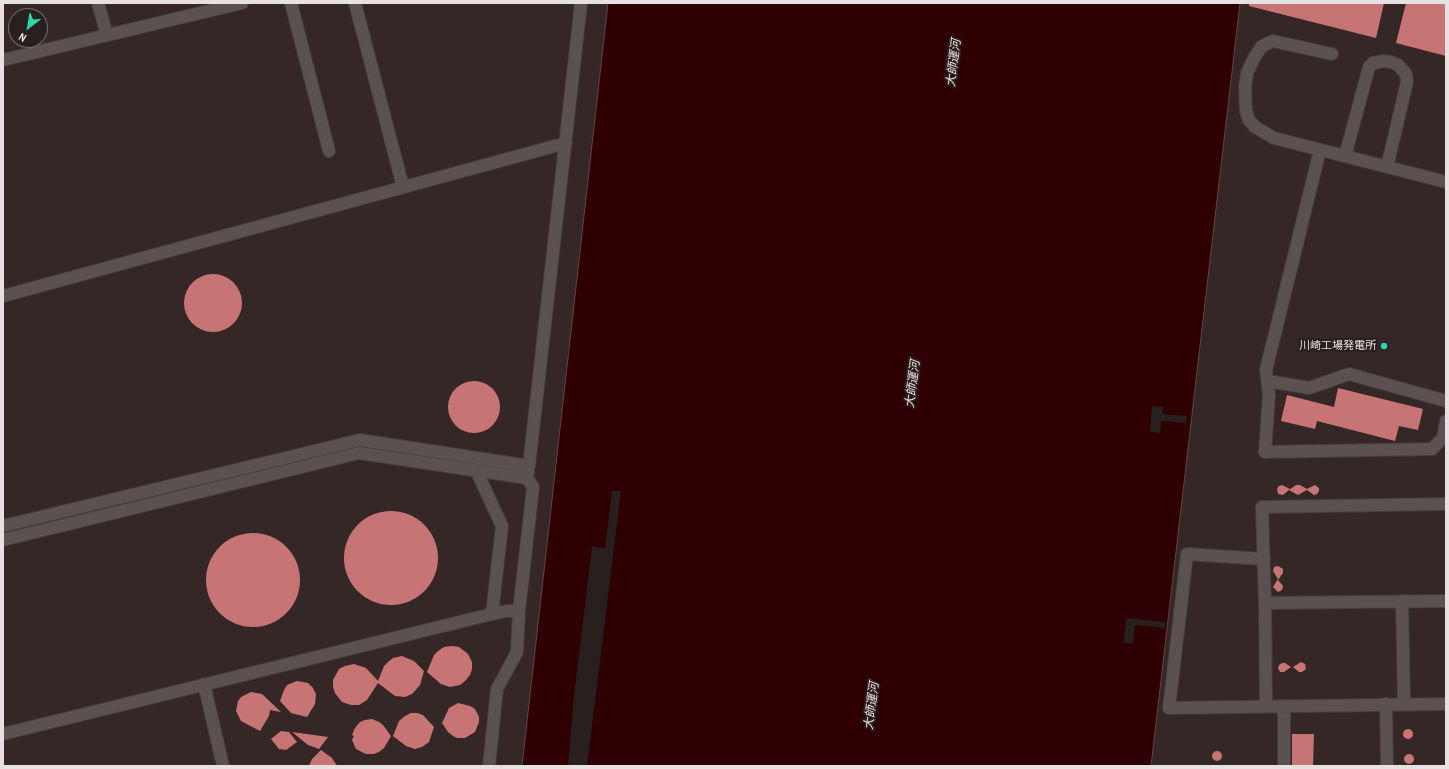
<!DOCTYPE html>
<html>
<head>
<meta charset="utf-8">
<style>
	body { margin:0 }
	#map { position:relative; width:1449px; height:769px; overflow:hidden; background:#281f1f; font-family:"Archivo Narrow",sans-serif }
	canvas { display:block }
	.frame { position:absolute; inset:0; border:4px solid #e8e1e1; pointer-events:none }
	.north { position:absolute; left:8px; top:8px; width:40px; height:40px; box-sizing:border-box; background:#281f1f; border:1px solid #756d6d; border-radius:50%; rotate:211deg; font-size:11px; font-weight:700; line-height:16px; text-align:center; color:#e8e1e1 }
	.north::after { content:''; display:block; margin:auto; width:14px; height:18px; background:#2ed4aa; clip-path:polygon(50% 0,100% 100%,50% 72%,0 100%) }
</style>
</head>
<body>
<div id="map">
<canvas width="1449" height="769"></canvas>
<div class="frame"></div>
<div class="north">N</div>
</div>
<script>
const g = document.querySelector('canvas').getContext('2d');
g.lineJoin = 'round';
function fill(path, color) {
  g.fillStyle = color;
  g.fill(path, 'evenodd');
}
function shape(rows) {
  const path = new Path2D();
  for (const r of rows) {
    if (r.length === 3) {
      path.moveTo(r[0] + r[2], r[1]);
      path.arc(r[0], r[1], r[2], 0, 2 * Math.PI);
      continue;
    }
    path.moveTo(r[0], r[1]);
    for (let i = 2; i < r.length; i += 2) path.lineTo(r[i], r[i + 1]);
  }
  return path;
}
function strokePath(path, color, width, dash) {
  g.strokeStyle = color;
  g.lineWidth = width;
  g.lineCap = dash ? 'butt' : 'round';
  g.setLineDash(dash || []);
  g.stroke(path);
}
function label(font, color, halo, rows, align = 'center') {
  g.font = font + ' "Archivo Narrow","Noto Sans JP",sans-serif';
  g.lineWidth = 4;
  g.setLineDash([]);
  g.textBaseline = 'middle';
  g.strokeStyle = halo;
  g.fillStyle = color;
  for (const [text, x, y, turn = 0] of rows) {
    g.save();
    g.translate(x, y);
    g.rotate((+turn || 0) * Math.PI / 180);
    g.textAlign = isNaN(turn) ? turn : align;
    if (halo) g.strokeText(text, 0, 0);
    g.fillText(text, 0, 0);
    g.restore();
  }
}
fill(shape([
	[3,3,608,3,522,766,3,766],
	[16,16,40,16,40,40,16,40],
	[1240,3,1446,3,1446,766,1151,766]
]), '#362727');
const water = shape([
	[608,3,1240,3,1151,766,522,766,608,3]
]);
fill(water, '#2e0003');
strokePath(water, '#664446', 1);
fill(shape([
	[1152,406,1163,407,1162,414,1187,416,1186,423,1161,421,1160,433,1150,432],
	[612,491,621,491,587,766,568,766,573,705,592,546,605,549],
	[1126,618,1166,622,1165,628,1135,625,1133,644,1124,643]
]), '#281f1f');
fill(shape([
	[1249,3,1384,3,1376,38,1249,6],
	[1406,3,1446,3,1446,56,1396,43],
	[213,303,29],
	[474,407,26],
	[1338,388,1423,409,1418,430,1399,426,1395,441,1317,421,1315,429,1281,421,1287,395,1334,407],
	[1282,485,1290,489,1283,495,1278,494,1277,489,1279,486],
	[1296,485,1300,485,1307,489,1315,485,1319,488,1319,491,1317,494,1314,495,1307,490,1298,495,1289,490],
	[391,558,47],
	[253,580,47],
	[1278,566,1283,569,1283,573,1278,580,1283,586,1282,590,1278,592,1273,587,1278,579,1273,571,1274,567],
	[452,646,459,647,468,654,472,662,472,669,470,675,465,681,460,685,450,687,441,684,427,672,434,655,438,651,444,647],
	[402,656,414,661,424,671,420,685,412,694,405,697,395,696,378,683,367,700,359,705,351,705,342,702,335,693,333,687,333,680,339,669,345,666,354,664,366,668,378,681,384,666,388,662,393,658],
	[1301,662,1305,664,1306,669,1302,672,1299,672,1293,667],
	[1282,663,1285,663,1291,667,1284,672,1280,672,1278,668,1279,665],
	[297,681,308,683,313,688,316,694,315,704,307,717,291,713,280,701,284,690,287,685],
	[251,692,262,694,281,712,270,710,269,716,260,731,241,721,236,711,238,701,241,697],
	[458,703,470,706,475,709,479,717,479,722,475,732,465,738,457,738,453,736,448,732,442,723,449,708],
	[411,713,417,713,423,715,434,727,429,742,422,747,415,749,406,746,393,736,399,721,405,716],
	[372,719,379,722,383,725,391,736,384,748,379,752,374,754,366,754,356,749,352,740,354,736,352,735,355,728,360,722,365,720],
	[1408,734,5],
	[281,731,289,732,297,742,286,750,279,749,271,739],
	[292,732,328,737,319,749,308,745],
	[1292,734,1314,734,1313,766,1292,765],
	[321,750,332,758,337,766,309,766,312,759],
	[1217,756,5],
	[1409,759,5]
]), '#c77574');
const minor = shape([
	[98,3,107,35],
	[291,3,329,151],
	[355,3,403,187],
	[1332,54,1273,41,1262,46,1254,58,1247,73,1245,87,1246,111,1249,120,1255,127,1274,138,1446,182],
	[3,60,242,3],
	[1320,150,1266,370,1269,395,1265,452,1432,449,1443,438,1446,421],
	[1345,156,1369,67,1373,63,1384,61,1391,62,1398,65,1406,74,1407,82,1387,167],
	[3,296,566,143],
	[1268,381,1309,388,1349,374,1446,401],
	[477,472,502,526,492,614],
	[3,526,360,440,529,466,581,3],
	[3,540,359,453,527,478],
	[1264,559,1187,554,1169,708,1446,704],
	[1402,601,1404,704],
	[1265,603,1446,601],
	[204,684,223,766],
	[1386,704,1387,766],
	[1266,706,1265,603,1262,507,1446,504],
	[1284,706,1284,766],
	[3,734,492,614,506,611,519,611],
	[489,766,497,689,517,652,519,611,533,487,527,478,528,471]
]);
strokePath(minor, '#453d3d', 14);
strokePath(minor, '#5b5150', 12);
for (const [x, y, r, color] of [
	[1384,346,4,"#2ed4aa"]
]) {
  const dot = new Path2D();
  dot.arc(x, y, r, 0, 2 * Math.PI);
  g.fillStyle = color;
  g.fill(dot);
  strokePath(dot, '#281f1f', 1.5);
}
label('11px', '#e8e1e1', '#281f1f', [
	["川崎工場発電所",1376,346]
], 'right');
label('italic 12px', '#f6dedd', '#281f1f', [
	["大師運河",954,63,-83],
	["大師運河",913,384,-83],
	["大師運河",872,706,-83]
]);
</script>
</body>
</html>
